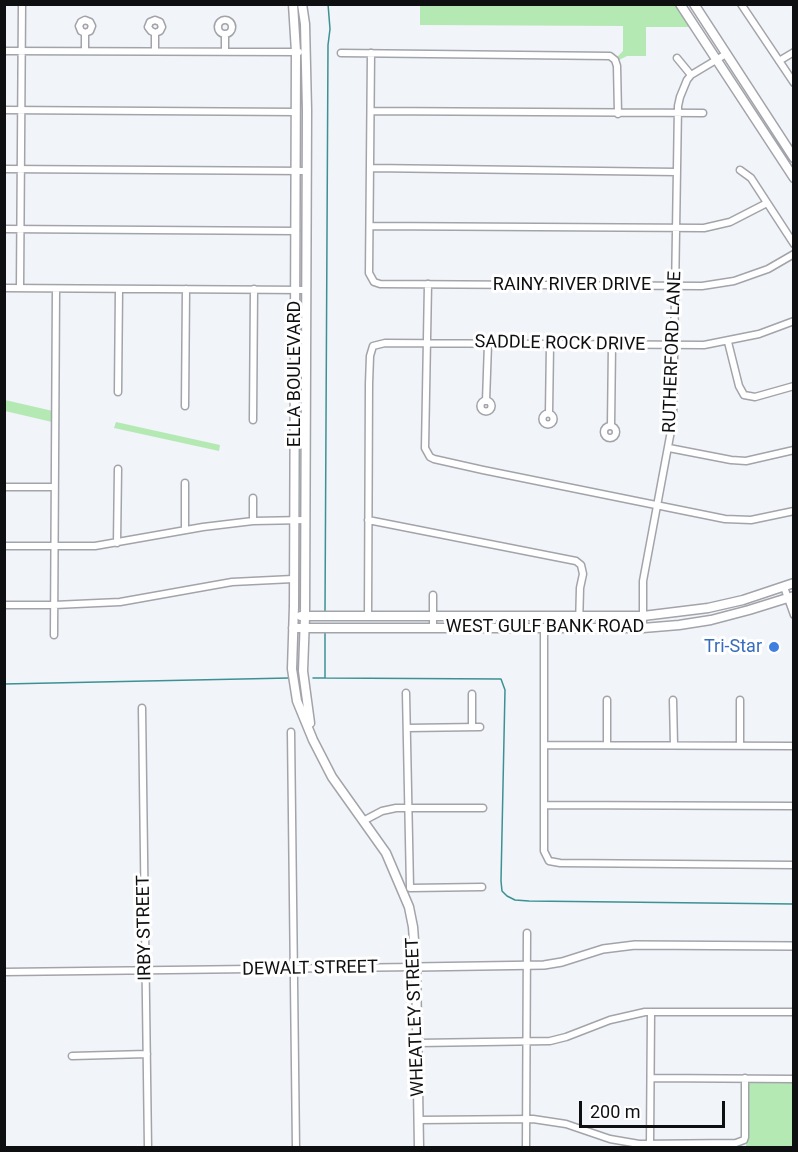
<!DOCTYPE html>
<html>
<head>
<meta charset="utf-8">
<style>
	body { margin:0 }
	#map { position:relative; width:798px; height:1152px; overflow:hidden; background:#f1f4f9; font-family:Roboto,sans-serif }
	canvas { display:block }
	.frame { position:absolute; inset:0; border:6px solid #0e0f11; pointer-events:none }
	.scale { position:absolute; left:579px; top:1101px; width:146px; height:27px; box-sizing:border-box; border:3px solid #0e0f11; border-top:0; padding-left:8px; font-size:18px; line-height:21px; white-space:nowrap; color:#0e0f11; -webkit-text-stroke:4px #fff; paint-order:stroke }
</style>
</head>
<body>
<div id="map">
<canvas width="798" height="1152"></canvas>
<div class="frame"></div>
<div class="scale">200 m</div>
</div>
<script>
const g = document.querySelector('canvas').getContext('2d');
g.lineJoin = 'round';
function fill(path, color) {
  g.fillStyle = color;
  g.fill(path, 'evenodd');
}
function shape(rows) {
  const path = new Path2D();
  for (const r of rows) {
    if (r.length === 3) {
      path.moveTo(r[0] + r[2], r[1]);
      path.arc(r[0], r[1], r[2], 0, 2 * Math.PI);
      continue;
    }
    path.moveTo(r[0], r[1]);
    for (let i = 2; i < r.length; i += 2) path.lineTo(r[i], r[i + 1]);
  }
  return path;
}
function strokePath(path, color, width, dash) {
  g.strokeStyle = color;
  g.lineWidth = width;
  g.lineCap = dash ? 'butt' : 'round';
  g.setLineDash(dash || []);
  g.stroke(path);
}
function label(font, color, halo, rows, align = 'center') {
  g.font = font + ' Roboto,sans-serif';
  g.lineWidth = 6;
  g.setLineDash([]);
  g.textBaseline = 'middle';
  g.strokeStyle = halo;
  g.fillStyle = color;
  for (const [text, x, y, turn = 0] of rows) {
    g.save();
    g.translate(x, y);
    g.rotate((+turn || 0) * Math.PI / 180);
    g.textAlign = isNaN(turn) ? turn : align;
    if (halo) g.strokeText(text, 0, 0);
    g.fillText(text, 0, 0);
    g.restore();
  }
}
fill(shape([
	[675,5,689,27,646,27,646,56,627,56,619,60,617,57,623,51,623,26,420,25,420,5],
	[5,400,53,411,52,422,5,411],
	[116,422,220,445,219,451,114,428],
	[747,1082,793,1082,793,1147,746,1148]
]), '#b5e9b4');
strokePath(shape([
	[325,611,328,45,330,29,328,4],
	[325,631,325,678,501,679,505,690,501,881,502,891,507,896,515,900,529,901,794,904],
	[313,678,324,678],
	[4,684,289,678]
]), '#3c9192', 1.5);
const minor = shape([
	[741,4,794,83],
	[225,27,7],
	[155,33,151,31,148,27,150,22,155,20,160,22,162,27,160,31,155,33,155,51],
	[225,34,225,51],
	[4,51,299,52],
	[85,51,85,33,81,31,79,26,81,22,85,20,90,22,92,26,90,31,85,33],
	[341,53,610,56,615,60,617,66,618,114],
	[371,53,369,273,374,282,380,284,702,286,734,281,768,269,794,254],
	[677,58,691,75],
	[779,61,794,52],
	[4,110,296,112],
	[371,111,703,113],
	[371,168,677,172],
	[4,169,307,171],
	[740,170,751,178,794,244],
	[370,226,704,228,730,222,767,203],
	[4,229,296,231],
	[428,284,425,448,430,457,434,459,483,470,725,519,751,520,794,511],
	[4,288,306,290],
	[20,288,22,4],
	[728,342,739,386,744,395,755,397,794,386],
	[118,392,119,289],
	[486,406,5.5],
	[486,401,488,344],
	[185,406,186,289],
	[549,413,550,345],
	[548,419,5.5],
	[253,420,254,289],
	[611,426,612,345],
	[610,432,6],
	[669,448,731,460,746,461,794,450],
	[4,487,54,487],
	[253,498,253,521],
	[368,520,576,561,581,565,583,574,580,588,579,628],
	[185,530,185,483],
	[117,543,118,469],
	[4,546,95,546,203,527,253,521,305,520],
	[784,587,794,615],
	[4,605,54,605,120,602,232,582,293,579],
	[368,616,369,384,370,356,373,346,385,343,704,345,759,334,794,321],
	[433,628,433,595],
	[544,628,544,851,549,861,560,863,794,865],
	[643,628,643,581,673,420,678,106,680,97,687,80,691,75,726,54],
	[54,635,56,289],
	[406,693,410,888,482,887],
	[673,700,674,745],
	[740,700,740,746],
	[142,708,148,1148],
	[472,727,472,694],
	[407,728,480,727],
	[291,732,296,1148],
	[545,745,794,746],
	[607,745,607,700],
	[544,805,794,806],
	[363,821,382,811,396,808,483,808],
	[4,972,416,967],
	[418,1043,550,1041,566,1037,610,1020,645,1012,794,1012],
	[72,1056,147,1054],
	[651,1078,794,1079],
	[419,1120,533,1119,566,1124,610,1139,639,1144,736,1143,744,1140,745,1137,745,1078],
	[650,1144,651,1012],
	[526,1148,527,933]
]);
const tertiary = shape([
	[416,967,544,965,562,962,603,949,635,945,794,946]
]);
const secondary = shape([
	[293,4,296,52,294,606,292,669,297,701,313,740,332,777,386,853,409,907,413,927,416,967,419,1148],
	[302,4,305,24,307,110,305,617,303,671,310,723],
	[680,4,794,178],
	[694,4,794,158],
	[301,616,643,616,708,608,743,600,794,583],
	[293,628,643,628,679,625,711,620,749,610,794,596]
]);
strokePath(minor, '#a2a4aa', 9);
strokePath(tertiary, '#a2a4aa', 10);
strokePath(secondary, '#a2a4aa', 11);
strokePath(minor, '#fff', 6);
strokePath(tertiary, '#fff', 7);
strokePath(secondary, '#fff', 8);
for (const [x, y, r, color] of [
	[774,647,6,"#3f7fe0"]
]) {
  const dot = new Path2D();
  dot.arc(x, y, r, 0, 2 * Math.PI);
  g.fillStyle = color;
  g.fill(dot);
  strokePath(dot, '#fff', 2);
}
label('18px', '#0e0f11', '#fff', [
	["RAINY RIVER DRIVE",572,285],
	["SADDLE ROCK DRIVE",560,344,1],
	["RUTHERFORD LANE",673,352,-88],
	["ELLA BOULEVARD",295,374,-90],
	["WEST GULF BANK ROAD",545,627],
	["IRBY STREET",145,928,-91],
	["DEWALT STREET",310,969,-1],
	["WHEATLEY STREET",416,1017,-92]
]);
label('18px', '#366cbe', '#fff', [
	["Tri-Star",762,647]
], 'right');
</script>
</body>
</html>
